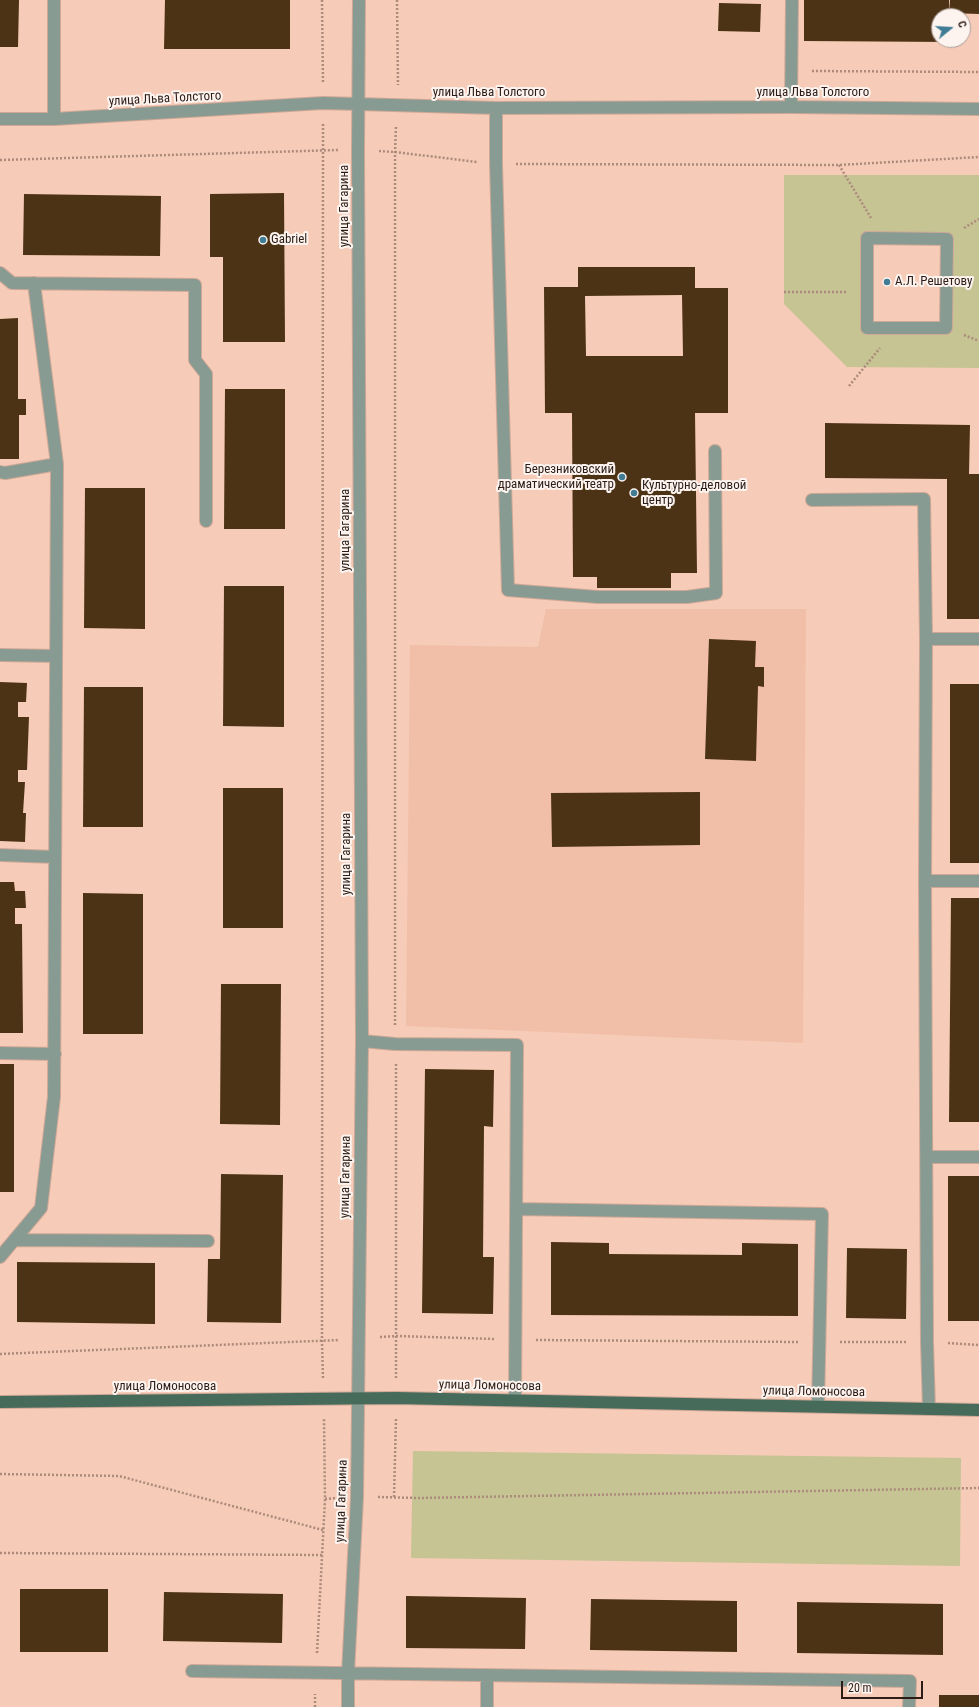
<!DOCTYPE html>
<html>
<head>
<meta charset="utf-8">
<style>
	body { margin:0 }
	#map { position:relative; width:979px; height:1707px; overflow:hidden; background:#f6cbb7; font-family:"Roboto Condensed",sans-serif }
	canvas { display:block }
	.north { position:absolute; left:931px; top:8px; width:40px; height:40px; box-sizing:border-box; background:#fdf4f0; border:1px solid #a99e98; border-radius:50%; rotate:72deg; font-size:11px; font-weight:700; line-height:16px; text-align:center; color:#2c1c15 }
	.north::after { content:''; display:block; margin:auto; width:14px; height:18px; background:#407c94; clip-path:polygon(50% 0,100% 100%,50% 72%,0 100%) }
	.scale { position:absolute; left:841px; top:1681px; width:82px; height:18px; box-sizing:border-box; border:2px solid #2c1c15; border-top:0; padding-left:5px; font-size:12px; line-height:14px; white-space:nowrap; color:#2c1c15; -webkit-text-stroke:3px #fdf4f0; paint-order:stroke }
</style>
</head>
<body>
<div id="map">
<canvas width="979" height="1707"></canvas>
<div class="north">С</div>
<div class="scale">20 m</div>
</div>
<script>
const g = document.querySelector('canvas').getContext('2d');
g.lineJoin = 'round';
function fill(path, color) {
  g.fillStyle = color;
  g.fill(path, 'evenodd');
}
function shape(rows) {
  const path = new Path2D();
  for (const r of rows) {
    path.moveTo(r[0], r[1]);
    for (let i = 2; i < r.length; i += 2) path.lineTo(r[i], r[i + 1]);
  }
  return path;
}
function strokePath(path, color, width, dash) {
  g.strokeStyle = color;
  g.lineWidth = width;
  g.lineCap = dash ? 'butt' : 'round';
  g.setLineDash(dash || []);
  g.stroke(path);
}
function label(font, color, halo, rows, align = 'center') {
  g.font = font + ' "Roboto Condensed",sans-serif';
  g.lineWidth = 4;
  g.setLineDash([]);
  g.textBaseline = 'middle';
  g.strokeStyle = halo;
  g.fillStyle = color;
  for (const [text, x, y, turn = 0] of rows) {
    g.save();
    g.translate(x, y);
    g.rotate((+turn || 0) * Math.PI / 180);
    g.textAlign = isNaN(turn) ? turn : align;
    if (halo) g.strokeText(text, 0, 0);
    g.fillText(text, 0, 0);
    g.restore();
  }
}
fill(shape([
	[546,609,806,609,803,1043,406,1026,410,645,538,647]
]), '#f1bfa8');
fill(shape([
	[784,175,979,175,979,368,847,367,784,304],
	[867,238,947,239,946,328,867,328],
	[413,1451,961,1458,960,1566,411,1558]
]), '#c6c493');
fill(shape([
	[0,0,19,0,18,47,0,47],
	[165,0,290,0,290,49,164,49],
	[804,0,949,0,949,16,939,16,939,40,949,40,949,42,804,41],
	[950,0,979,0,979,14,949,13],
	[719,3,761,4,760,32,718,31],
	[284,193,285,342,223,342,223,257,210,257,210,194],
	[24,194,161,196,160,256,23,255],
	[578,267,695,267,695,288,728,288,728,413,695,413,697,573,671,573,671,588,597,588,597,577,573,577,572,413,545,413,544,287,578,287],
	[682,295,683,356,586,356,585,296],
	[18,318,18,399,26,399,26,415,19,415,19,459,0,459,0,319],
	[225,389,285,389,285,529,224,529],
	[825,423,970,425,969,474,979,474,979,619,947,619,947,479,825,478],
	[85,488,145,488,145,629,84,628],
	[224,586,284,586,284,727,223,726],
	[709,639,756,641,755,667,764,667,764,687,758,686,756,761,705,759],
	[0,682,27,683,26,702,18,702,18,717,29,717,27,770,18,770,18,782,25,782,23,813,26,813,25,842,0,841],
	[950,684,979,684,979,863,950,863],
	[84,687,143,687,143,827,83,827],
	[223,788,283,788,283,928,223,928],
	[700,792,700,845,552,847,551,793],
	[0,882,14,882,15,891,25,891,26,908,15,908,15,924,22,924,23,1033,0,1033],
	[83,893,143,894,143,1034,83,1034],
	[951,898,979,898,979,1122,949,1122],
	[221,984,281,984,280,1125,220,1124],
	[0,1064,14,1064,14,1192,0,1192],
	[425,1069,494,1070,493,1127,484,1126,483,1257,494,1257,493,1314,422,1313],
	[221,1174,283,1175,281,1323,207,1322,208,1259,220,1259],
	[948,1176,979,1176,979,1321,948,1321],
	[551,1242,609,1243,609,1254,742,1255,742,1243,798,1244,798,1316,551,1315],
	[847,1248,907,1249,906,1319,846,1318],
	[17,1262,155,1263,155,1324,17,1322],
	[20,1589,108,1589,108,1652,20,1652],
	[164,1592,283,1594,282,1643,163,1641],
	[406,1596,526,1598,525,1649,406,1648],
	[591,1599,737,1601,737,1652,590,1650],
	[797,1602,943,1604,943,1655,797,1653],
	[939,1695,979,1695,979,1707,939,1707]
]), '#4d3316');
const minor = shape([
	[791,107,792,0],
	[496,108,496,164,508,590,598,597,687,597,716,593,715,451],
	[0,119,54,119,323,103,496,108,791,107,979,109],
	[54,119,54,0],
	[867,238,947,239,946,328,867,328,867,238],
	[0,273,12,283,195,285,195,360,206,374,206,521],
	[0,472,5,473,57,464],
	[812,500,924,499,926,639,925,881,927,1342,929,1409],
	[926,639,979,639],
	[0,655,56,656],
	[0,855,55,857],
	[925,881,979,881],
	[362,1041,395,1044,517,1045,515,1400],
	[0,1053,55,1054],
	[927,1157,979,1157],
	[517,1209,822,1214,818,1406],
	[14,1240,208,1241],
	[0,1257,41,1208,54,1097,57,464,34,283],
	[192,1671,910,1681,909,1707],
	[487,1675,487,1707],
	[348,1707,348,1673,357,1497,362,1041,358,151,359,0]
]);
const major = shape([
	[0,1402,396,1398,979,1410]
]);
strokePath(minor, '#cea897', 14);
strokePath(major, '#cea897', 14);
strokePath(shape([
	[322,0,323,83],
	[397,0,398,85],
	[812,71,979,72],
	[323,124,322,1341,323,1379],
	[379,151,395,152,477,162],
	[0,160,338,150],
	[516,164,839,165,979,157],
	[839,165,871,218],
	[964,228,979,219],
	[784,292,846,292],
	[964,335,979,341],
	[849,386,880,348],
	[395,1025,395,152,396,126],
	[396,1064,396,1379],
	[380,1337,397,1336,495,1339],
	[536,1340,799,1342],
	[840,1342,907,1342],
	[948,1343,979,1345],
	[0,1354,339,1340],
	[0,1474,119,1476,323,1530],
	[378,1497,417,1498,979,1488],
	[394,1497,396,1418],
	[325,1499,337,1498],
	[0,1553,322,1555],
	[317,1653,325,1499,324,1418],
	[315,1707,315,1694]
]), '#ac8b7c', 2.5, [2, 2]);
strokePath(minor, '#889b92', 12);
strokePath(major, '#476b5b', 12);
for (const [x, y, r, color] of [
	[263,240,4,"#407c94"],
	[887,282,4,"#407c94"],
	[622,477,4,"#407c94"],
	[634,493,4,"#407c94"]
]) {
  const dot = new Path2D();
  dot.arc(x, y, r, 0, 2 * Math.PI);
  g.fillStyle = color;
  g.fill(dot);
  strokePath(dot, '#fdf4f0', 1.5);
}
label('13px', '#2c1c15', '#fdf4f0', [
	["улица Льва Толстого",489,93],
	["улица Льва Толстого",813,93],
	["улица Льва Толстого",165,99,-3],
	["улица Гагарина",345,206,-90],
	["улица Гагарина",346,530,-90],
	["улица Гагарина",347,854,-90],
	["улица Гагарина",346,1177,-89],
	["улица Ломоносова",490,1386,1],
	["улица Ломоносова",165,1387],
	["улица Ломоносова",814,1392,1],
	["улица Гагарина",342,1501,-88]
]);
label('13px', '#2c1c15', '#fdf4f0', [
	["Gabriel",271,240],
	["А.Л. Решетову",895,282],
	["Березниковский",614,470,"right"],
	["драматический театр",614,485,"right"],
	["Культурно-деловой",642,486],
	["центр",642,501]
], 'left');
</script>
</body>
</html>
